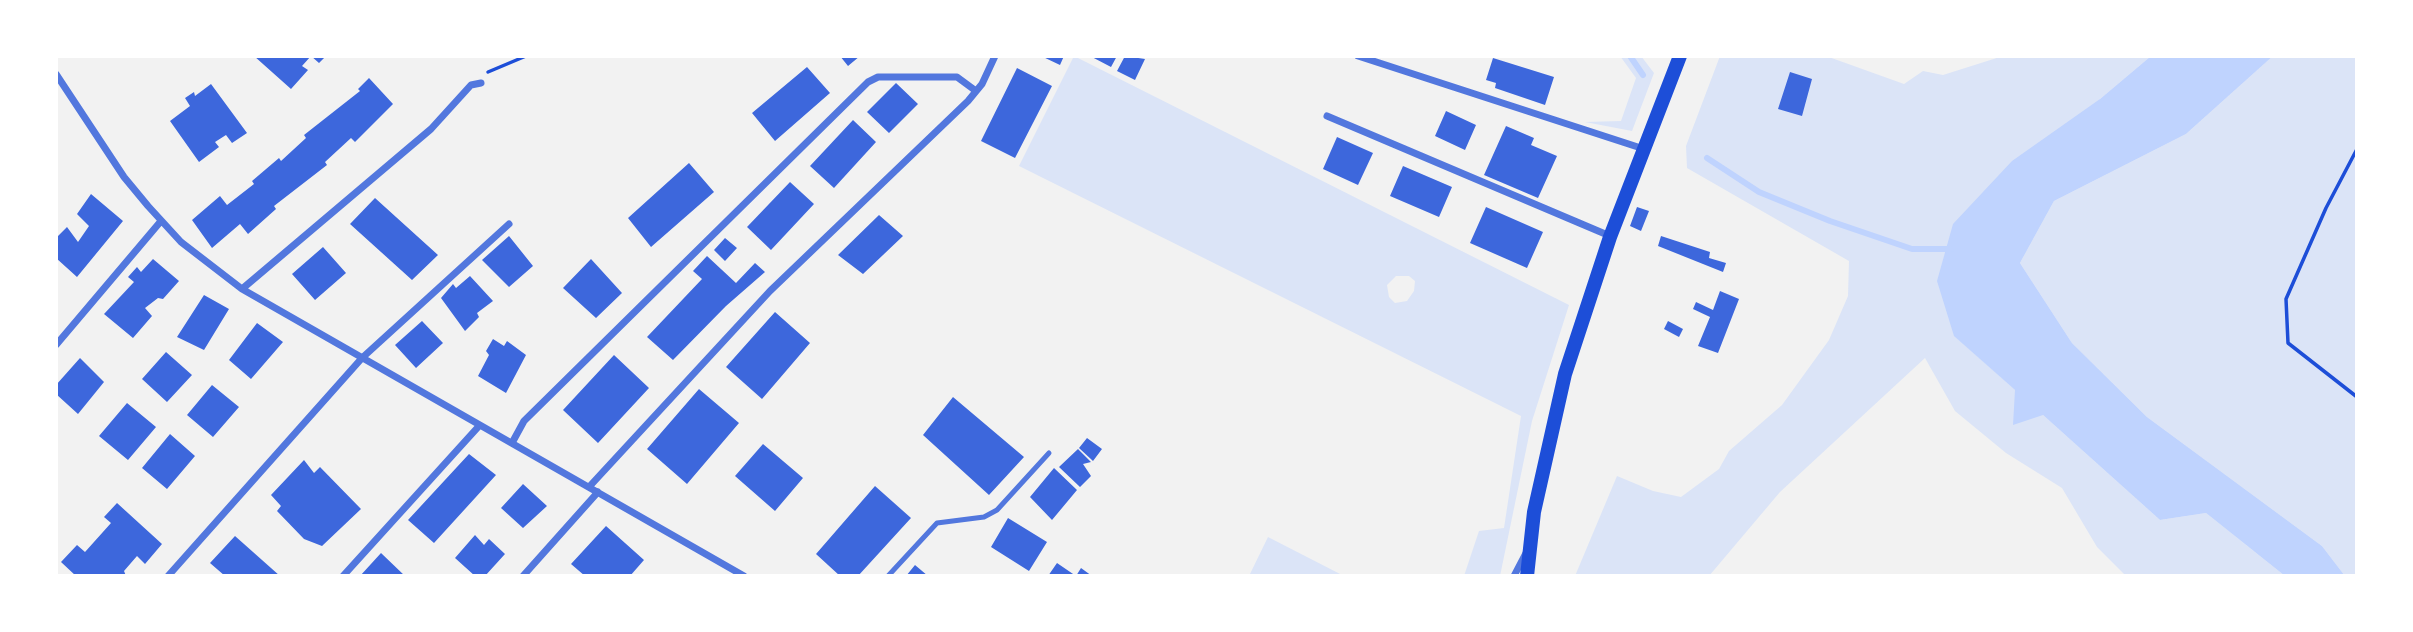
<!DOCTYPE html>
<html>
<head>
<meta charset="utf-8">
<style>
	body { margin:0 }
	#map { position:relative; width:2413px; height:632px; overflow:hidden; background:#f2f2f2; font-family:Quicksand,sans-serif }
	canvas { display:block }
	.frame { position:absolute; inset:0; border:58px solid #fff; pointer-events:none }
</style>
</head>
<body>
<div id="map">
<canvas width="2413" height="632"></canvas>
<div class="frame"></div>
</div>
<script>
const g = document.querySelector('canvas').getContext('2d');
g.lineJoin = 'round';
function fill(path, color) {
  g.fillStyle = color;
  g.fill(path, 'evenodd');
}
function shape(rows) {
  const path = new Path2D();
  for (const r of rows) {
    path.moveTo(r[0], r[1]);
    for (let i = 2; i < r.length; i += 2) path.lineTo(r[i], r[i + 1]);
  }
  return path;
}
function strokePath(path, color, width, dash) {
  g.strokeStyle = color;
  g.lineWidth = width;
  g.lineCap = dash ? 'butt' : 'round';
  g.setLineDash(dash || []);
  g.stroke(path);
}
fill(shape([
	[1074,56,1569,305,1532,421,1500,576,1464,576,1479,531,1504,528,1521,416,1019,166],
	[1396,276,1409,276,1415,281,1414,291,1407,301,1395,303,1389,297,1387,285],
	[1620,56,1641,56,1654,73,1632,131,1585,122,1621,121,1636,78],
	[1720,56,1826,56,1904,84,1923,71,1943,75,2003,56,2151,56,2100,99,1955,336,2160,520,2206,513,2285,576,2126,576,2097,547,2062,488,2006,453,1955,411,1925,358,1780,492,1709,576,1575,576,1617,476,1653,491,1681,497,1719,469,1729,451,1782,405,1829,340,1848,296,1849,261,1687,168,1686,146],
	[2273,56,2357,56,2357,576,2345,576,2322,546,2147,417,2072,343,2020,263,2054,201,2186,134],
	[1268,537,1344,576,1249,576]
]), '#dbe4f7');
fill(shape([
	[2151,56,2273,56,2186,134,2054,201,2020,263,2072,343,2147,417,2322,546,2345,576,2285,576,2206,513,2160,520,2043,415,2013,425,2015,390,1954,336,1937,281,1953,224,2012,161,2100,99]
]), '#bfd3fe');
strokePath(shape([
	[1630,56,1643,75],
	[1707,158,1759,192,1830,221,1912,249,1951,249]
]), '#bfd3fe', 6);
fill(shape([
	[254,56,326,56,319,63,311,56,302,66,308,70,291,89],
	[840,56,860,56,848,66],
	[1041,56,1064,56,1060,65],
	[1090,56,1117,56,1111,67],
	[1125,56,1145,59,1135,80,1117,71],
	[1493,58,1554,77,1545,105,1495,88,1496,83,1486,80],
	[807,67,830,93,775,141,752,113],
	[1017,68,1052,86,1015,158,981,141],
	[1790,72,1812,79,1802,116,1778,109],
	[369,78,393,104,355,142,351,138,325,162,327,165,274,206,276,209,248,234,240,224,212,248,192,220,220,196,227,205,254,184,252,181,279,158,281,161,306,138,304,135,360,91,358,89],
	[896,83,918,104,889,133,867,112],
	[211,84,247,133,232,143,226,135,215,142,219,147,199,162,170,121,190,106,185,98,194,92,195,96],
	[1446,111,1476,125,1465,150,1435,136],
	[853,120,876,142,834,188,810,166],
	[1506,126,1534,138,1531,145,1557,156,1538,198,1484,175],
	[1337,137,1373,153,1358,185,1323,169],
	[689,163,714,192,651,247,628,218],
	[1403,166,1452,187,1439,217,1390,196],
	[790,182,814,204,771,250,747,227],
	[91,194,123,221,77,277,56,258,56,238,67,227,78,242,89,226,77,214],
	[375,198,438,255,412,280,350,224],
	[1486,207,1543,232,1527,268,1470,243],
	[1637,207,1649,211,1641,231,1630,226],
	[879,215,903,236,863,274,838,255],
	[509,236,533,266,509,287,482,260],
	[1661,236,1710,252,1709,258,1726,263,1723,272,1658,246],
	[725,238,737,248,725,261,714,250],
	[323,247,346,273,315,300,292,274],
	[707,256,736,283,755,263,765,272,726,306,673,360,647,337,702,279,693,271],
	[153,259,179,281,163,299,158,298,145,308,152,316,133,338,104,314,134,282,128,277,137,267,141,272],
	[591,259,622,293,596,318,563,288],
	[470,276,493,301,477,313,479,317,465,331,441,298,453,284,456,288],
	[1720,291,1739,299,1718,353,1698,346,1710,317,1693,309,1696,302,1713,310],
	[204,295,229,309,204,350,177,337],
	[775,312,810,343,762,399,726,367],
	[422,321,443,343,416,368,395,345],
	[1668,321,1683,329,1679,337,1664,329],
	[257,323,283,342,251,379,229,360],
	[493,339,504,346,507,341,526,355,506,393,478,376,489,355,486,351],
	[166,352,192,375,167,402,142,379],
	[614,355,649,388,598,443,563,410],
	[80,358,104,382,78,414,56,394,56,385],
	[212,385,239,407,213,437,187,415],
	[699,389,739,423,687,484,647,449],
	[953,397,1024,457,989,495,923,435],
	[127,403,156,427,128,460,99,436],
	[170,434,195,456,167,489,142,468],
	[1087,438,1102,449,1093,461,1079,448],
	[763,444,803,478,775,511,735,476],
	[1078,449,1091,462,1083,464,1091,476,1080,487,1059,467],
	[469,454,496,475,434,543,408,520],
	[304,460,314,473,320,467,361,509,322,546,304,539,277,511,281,506,271,495],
	[1054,468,1077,490,1052,520,1030,497],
	[523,484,547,506,523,528,501,508],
	[875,486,911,518,858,576,840,576,816,554],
	[117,503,162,544,145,564,137,556,124,571,126,576,76,576,61,562,77,545,85,552,111,523,104,517],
	[1008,518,1047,542,1029,571,991,547],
	[606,526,644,560,630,576,585,576,571,564],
	[475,535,484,545,489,539,505,554,485,576,475,576,455,558],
	[235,536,280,576,225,576,210,563],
	[381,553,405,576,360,576],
	[1057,563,1076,576,1081,568,1092,576,1048,576],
	[915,565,928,576,906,576]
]), '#3d67dc');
strokePath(shape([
	[488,72,526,56],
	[2357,149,2326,208,2286,299,2288,343,2357,397]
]), '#1d4ed8', 3.5);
strokePath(shape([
	[888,576,937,523,984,517,997,510,1049,453]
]), '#5277de', 5);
strokePath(shape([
	[1358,56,1644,149],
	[56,74,124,177,148,206,181,242,242,289,744,576],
	[1327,116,1610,236],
	[242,289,431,129,471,85,481,83],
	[56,345,161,221],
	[512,443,524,421,868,82,878,77,957,77,976,91],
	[589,487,770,291,968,101,982,84,995,56],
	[168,576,362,358,509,224],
	[343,576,479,426],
	[523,576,598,492],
	[1514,576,1526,553]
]), '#5277de', 7);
strokePath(shape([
	[1527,576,1534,512,1565,374,1610,237,1680,56]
]), '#1d4ed8', 14);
</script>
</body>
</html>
